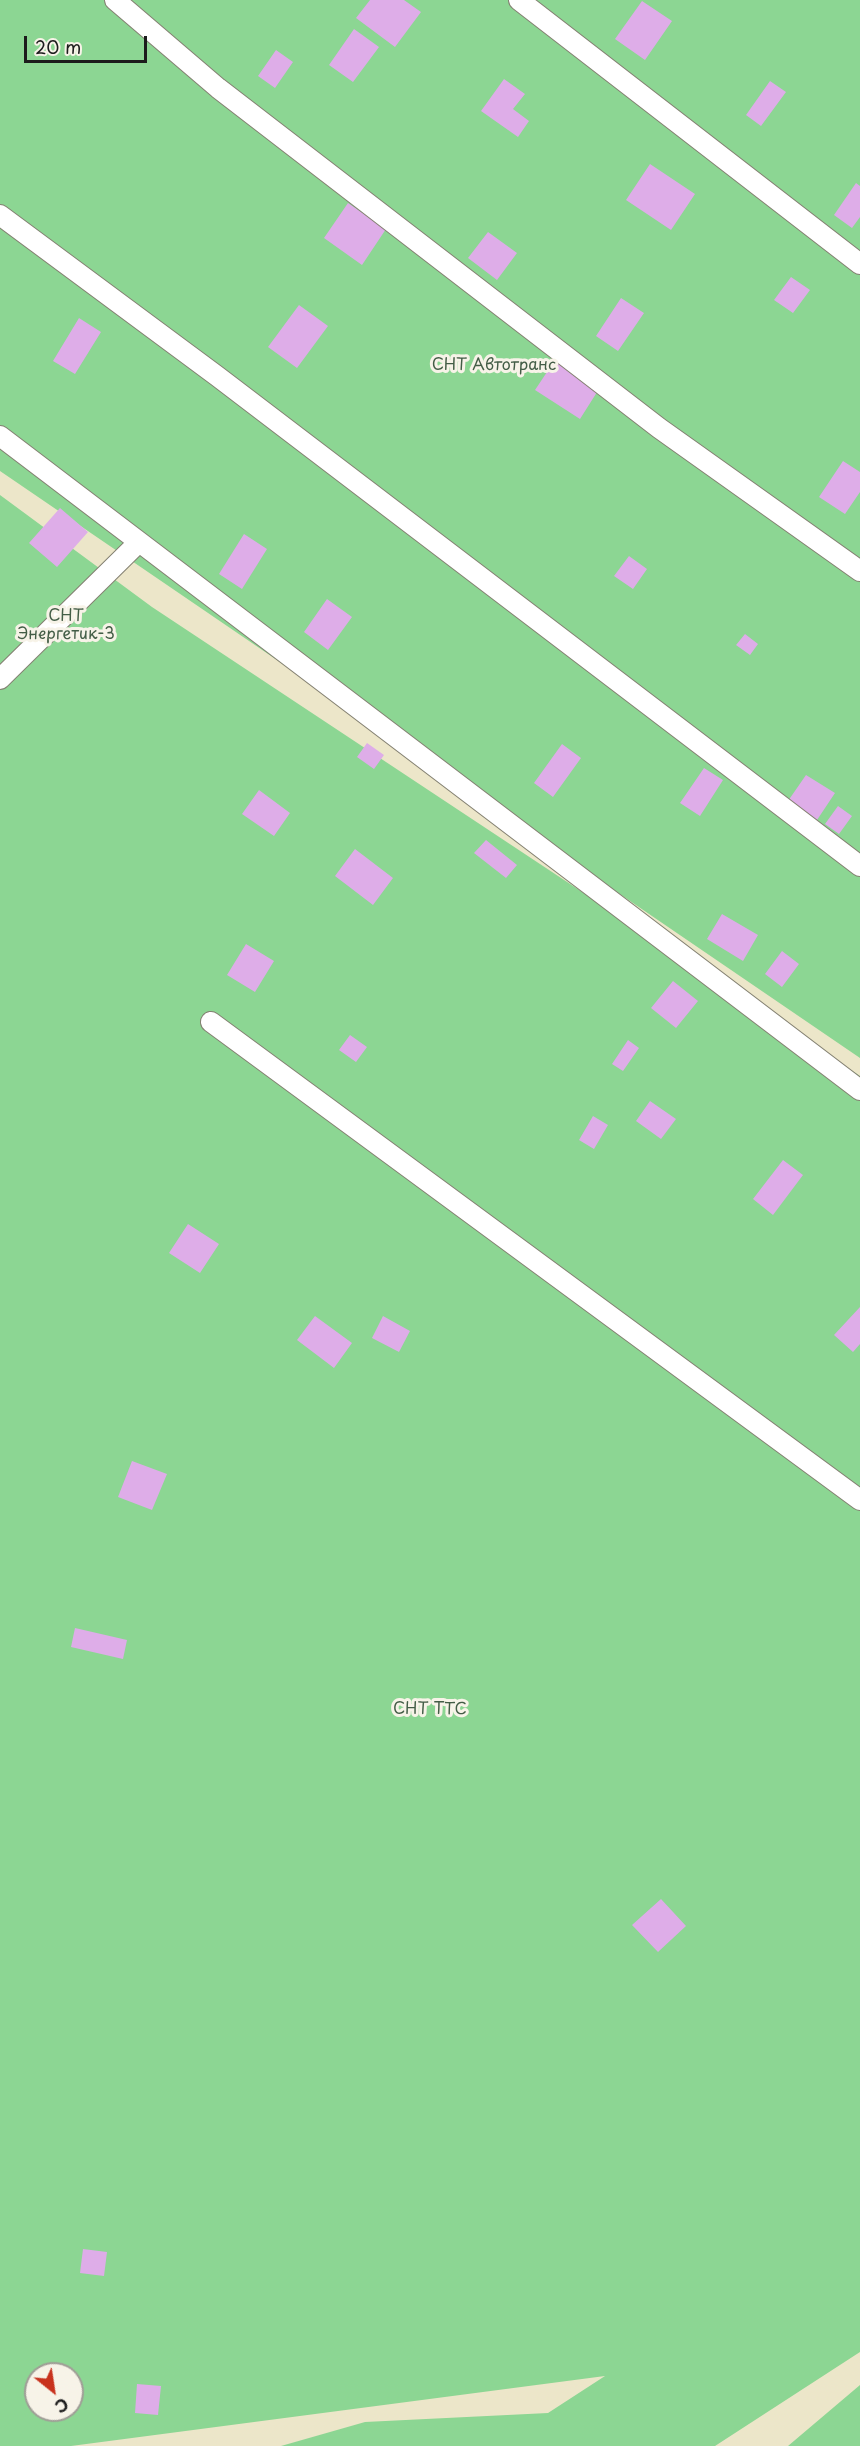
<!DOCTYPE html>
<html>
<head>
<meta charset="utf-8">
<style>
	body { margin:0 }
	#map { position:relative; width:860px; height:2446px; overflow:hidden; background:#ece6c9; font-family:"Playpen Sans",sans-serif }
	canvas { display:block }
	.north { position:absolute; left:24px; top:2362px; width:60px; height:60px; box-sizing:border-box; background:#f7f3e8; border:2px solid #9f9d96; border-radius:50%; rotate:150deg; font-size:16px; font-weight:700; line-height:24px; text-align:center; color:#1c1c1c }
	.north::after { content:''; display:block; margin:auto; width:21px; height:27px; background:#c8321e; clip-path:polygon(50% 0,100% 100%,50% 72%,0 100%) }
	.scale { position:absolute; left:24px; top:36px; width:123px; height:27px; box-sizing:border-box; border:3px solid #1c1c1c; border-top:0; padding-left:8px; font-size:18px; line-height:21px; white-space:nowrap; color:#1c1c1c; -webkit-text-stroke:4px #f7f3e8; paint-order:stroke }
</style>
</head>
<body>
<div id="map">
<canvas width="860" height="2446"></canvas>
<div class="north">С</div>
<div class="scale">20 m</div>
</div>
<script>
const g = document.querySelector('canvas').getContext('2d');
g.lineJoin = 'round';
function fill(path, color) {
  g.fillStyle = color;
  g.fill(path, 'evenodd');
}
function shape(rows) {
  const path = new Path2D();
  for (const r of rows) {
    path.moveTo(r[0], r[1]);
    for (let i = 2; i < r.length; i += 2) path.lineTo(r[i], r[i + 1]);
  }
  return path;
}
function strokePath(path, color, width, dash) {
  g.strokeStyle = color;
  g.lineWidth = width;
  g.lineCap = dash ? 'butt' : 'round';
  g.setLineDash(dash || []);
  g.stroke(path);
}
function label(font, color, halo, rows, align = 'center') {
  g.font = font + ' "Playpen Sans",sans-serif';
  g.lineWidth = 6;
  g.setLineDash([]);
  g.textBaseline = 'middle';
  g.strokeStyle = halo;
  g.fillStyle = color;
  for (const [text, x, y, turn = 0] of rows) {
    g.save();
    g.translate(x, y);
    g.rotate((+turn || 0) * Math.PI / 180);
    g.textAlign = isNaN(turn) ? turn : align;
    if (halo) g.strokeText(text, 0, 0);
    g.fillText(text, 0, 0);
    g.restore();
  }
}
fill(shape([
	[0,0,860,0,860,1058,0,471],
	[0,495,152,607,860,1076,860,2352,715,2446,281,2446,365,2422,548,2413,605,2376,71,2446,0,2446],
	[36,2374,72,2374,72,2410,36,2410],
	[860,2385,860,2446,788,2446]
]), '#8cd693');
fill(shape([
	[370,0,404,0,421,12,395,47,356,18],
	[642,1,672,21,645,60,615,39],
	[354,29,379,47,353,82,329,65],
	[276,50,293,62,275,88,258,76],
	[504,79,525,94,513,109,529,121,518,137,481,111],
	[770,81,786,92,761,126,746,115],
	[650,164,695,194,671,230,626,200],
	[856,183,860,186,860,217,852,228,834,215],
	[348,203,386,229,362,265,324,238],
	[488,232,517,253,497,280,468,258],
	[791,277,810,290,793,313,774,300],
	[621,298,644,313,618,351,596,336],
	[299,305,328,326,297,368,268,347],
	[79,318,101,332,75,374,53,361],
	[555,360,599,389,580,419,535,390],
	[843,461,860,472,860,492,845,514,819,497],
	[60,508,88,532,57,567,29,543],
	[244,534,267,549,242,589,219,574],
	[629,556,647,569,633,589,614,576],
	[327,599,352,617,328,650,304,632],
	[745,634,758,644,750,655,736,645],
	[367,743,384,755,374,769,357,757],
	[562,744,581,758,553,797,534,783],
	[704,768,723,780,700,816,680,803],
	[806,775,835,793,817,820,788,801],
	[259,790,290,813,274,836,242,814],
	[838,806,852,816,839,834,825,824],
	[486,840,517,865,506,878,474,853],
	[355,849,393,878,373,905,335,876],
	[722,914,758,935,743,961,707,939],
	[246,944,274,961,255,992,227,975],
	[782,951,799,964,782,987,765,974],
	[673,981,698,1001,676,1028,651,1008],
	[350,1035,367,1047,356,1062,339,1050],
	[628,1040,639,1048,623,1071,612,1064],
	[650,1101,676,1119,661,1139,636,1121],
	[593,1116,608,1125,594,1149,579,1140],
	[783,1160,803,1175,773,1215,753,1199],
	[188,1224,219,1244,200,1273,169,1253],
	[860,1307,860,1344,853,1352,834,1335],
	[315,1316,352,1343,334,1368,297,1340],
	[383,1316,410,1331,399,1352,372,1338],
	[132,1461,167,1474,152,1510,118,1497],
	[75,1628,127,1640,123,1659,71,1647],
	[661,1899,686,1926,658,1952,632,1925],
	[83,2249,107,2252,104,2276,80,2273],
	[137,2384,161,2386,158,2415,135,2413]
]), '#deade8');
const lane = shape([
	[115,0,218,88,659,428,860,571],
	[519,0,860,264],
	[0,215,217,376,860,866],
	[0,436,860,1090],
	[0,679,139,542],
	[211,1022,860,1500]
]);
strokePath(lane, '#848172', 22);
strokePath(lane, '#fff', 20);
label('16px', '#435d46', '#f7f3e8', [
	["СНТ Автотранс",494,366],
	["СНТ",66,617],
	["Энергетик-3",66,635],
	["СНТ ТТС",430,1710]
]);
</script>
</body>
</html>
